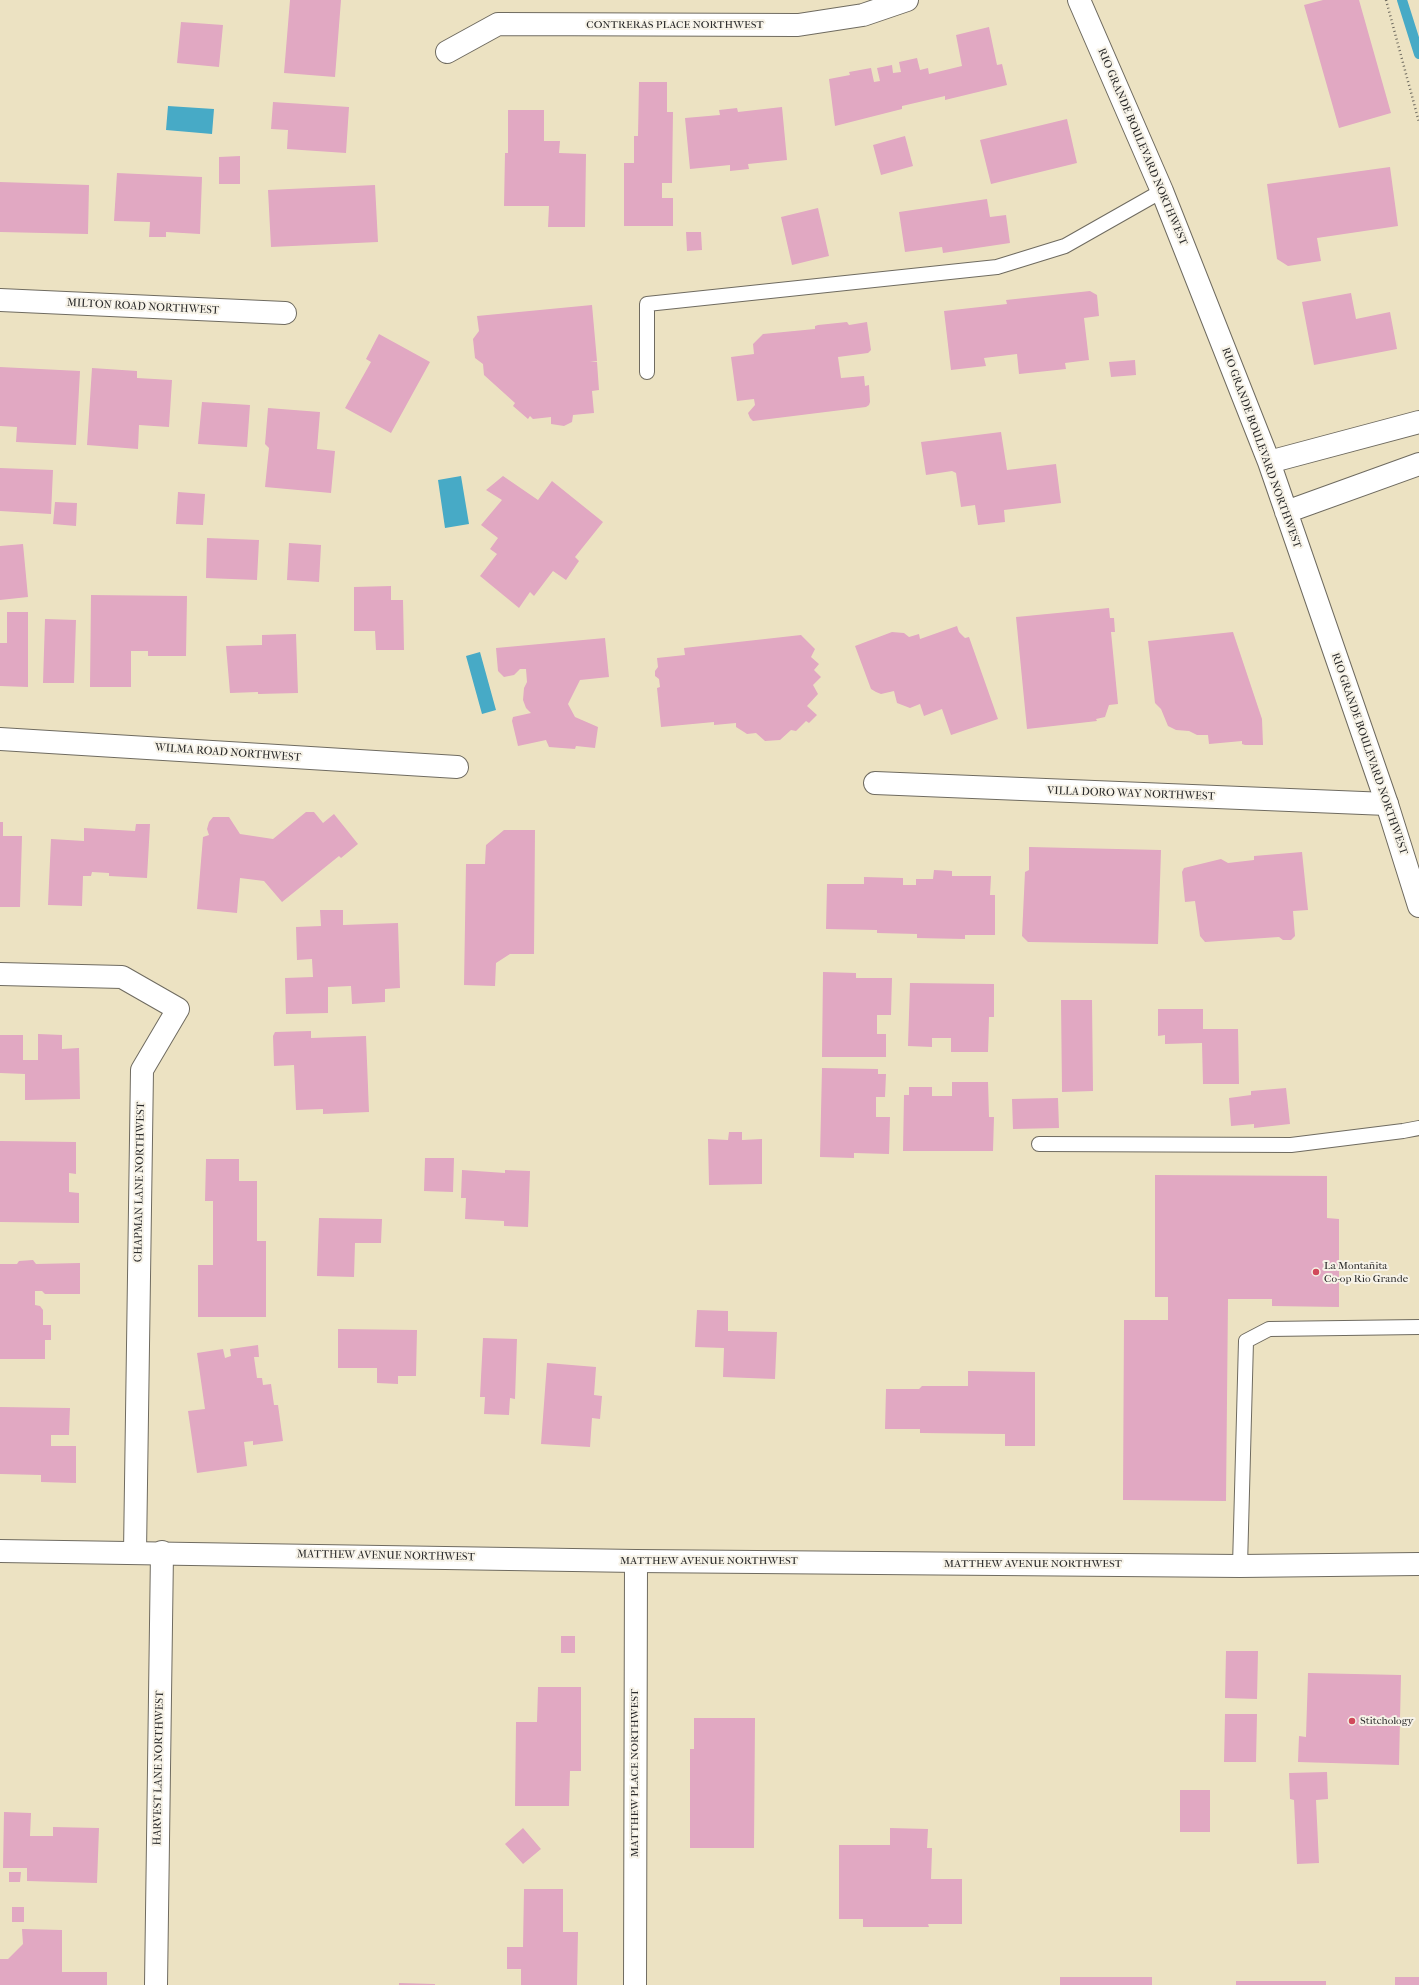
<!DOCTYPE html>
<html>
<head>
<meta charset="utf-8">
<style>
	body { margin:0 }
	canvas { display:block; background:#ece2c2 }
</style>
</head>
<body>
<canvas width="1419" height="1985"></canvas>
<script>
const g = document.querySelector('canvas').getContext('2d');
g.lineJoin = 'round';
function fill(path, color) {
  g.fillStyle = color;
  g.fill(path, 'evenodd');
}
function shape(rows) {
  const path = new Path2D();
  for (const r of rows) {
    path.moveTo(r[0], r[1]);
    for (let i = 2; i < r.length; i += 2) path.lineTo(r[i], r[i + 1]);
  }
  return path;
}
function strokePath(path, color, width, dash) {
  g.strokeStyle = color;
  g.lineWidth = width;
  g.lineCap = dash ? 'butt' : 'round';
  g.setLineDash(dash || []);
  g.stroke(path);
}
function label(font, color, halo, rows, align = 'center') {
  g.font = font + ' "IM FELL French Canon",serif';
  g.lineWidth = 4;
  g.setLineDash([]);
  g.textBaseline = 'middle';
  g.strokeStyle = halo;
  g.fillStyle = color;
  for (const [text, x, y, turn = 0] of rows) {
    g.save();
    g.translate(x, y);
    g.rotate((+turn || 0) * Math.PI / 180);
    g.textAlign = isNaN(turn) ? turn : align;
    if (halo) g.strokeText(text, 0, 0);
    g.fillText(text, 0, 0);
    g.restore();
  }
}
fill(shape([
	[168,106,214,109,212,134,166,130],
	[461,476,469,524,445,528,438,480],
	[480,652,496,710,482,714,466,656]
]), '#47aac6');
strokePath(shape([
	[1402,0,1419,54]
]), '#47aac6', 10);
fill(shape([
	[290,0,341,0,335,77,284,73],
	[1323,0,1359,0,1391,113,1339,128,1304,5],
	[181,22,223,25,219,67,177,63],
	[989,27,997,65,1002,64,1007,85,945,100,945,96,902,106,902,109,835,126,829,79,850,75,849,72,871,68,874,82,880,81,877,68,892,65,893,73,901,72,899,62,917,58,920,70,928,68,929,74,962,66,956,35],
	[639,82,667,82,667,112,673,112,672,183,662,183,662,198,673,198,673,226,624,226,624,163,634,163,634,136,638,136],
	[273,102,349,107,346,153,287,149,288,130,271,129],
	[782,107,787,160,748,164,749,169,730,171,730,165,690,169,685,118,720,115,719,110,737,108,738,112],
	[508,110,544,110,544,141,560,141,559,153,586,154,585,227,548,227,549,206,504,206,505,153,508,153],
	[1067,119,1077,163,991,184,980,140],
	[905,136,913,166,881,175,873,145],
	[240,156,240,184,219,184,219,157],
	[1390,167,1398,226,1317,238,1321,261,1288,266,1277,259,1267,184],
	[117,173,202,177,200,234,166,232,166,237,149,237,150,222,114,221],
	[0,182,89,185,88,234,0,232],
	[375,185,378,242,271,247,268,190],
	[987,199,990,217,1006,215,1010,243,943,253,942,247,905,252,899,212],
	[818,208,829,256,792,265,781,217],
	[686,232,701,232,702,250,687,251],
	[1090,291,1097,295,1099,316,1084,318,1089,360,1065,363,1066,369,1019,374,1017,354,984,358,986,366,951,370,944,311,1007,304,1006,300],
	[1351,293,1356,319,1390,312,1397,349,1314,365,1302,302],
	[592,305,597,361,590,362,597,362,599,390,592,391,594,413,573,415,572,422,564,426,551,424,551,417,533,419,530,416,528,419,513,406,515,403,484,375,483,364,475,358,473,339,479,331,477,316],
	[847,322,849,325,867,322,871,350,868,353,838,357,841,378,864,376,865,386,869,385,870,402,869,405,866,407,753,421,750,418,748,413,755,405,754,399,737,401,731,357,754,354,753,344,763,334,815,329,815,326,818,325],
	[379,334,430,362,391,433,345,408,371,362,366,359],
	[1135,360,1136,375,1111,377,1109,362],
	[0,367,80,371,76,445,16,442,17,427,0,426],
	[92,368,137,371,137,378,172,380,169,427,139,425,138,449,87,445],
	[202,402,250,405,247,447,198,444],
	[268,408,320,412,317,449,335,451,331,493,265,487,269,448,265,444],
	[1001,432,1007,470,1056,464,1061,503,1004,510,1005,522,978,525,975,505,961,507,956,473,952,471,926,475,921,442],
	[0,468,53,470,51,514,0,511],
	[503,476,538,500,552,481,603,522,575,557,579,561,566,580,553,571,534,596,530,592,519,608,480,576,497,554,490,549,498,538,481,525,502,500,486,490],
	[178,492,205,494,203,525,176,524],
	[55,502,77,503,76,526,53,524],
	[207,538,259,540,257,580,206,578],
	[289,543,321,545,319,582,287,580],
	[23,544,28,597,0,600,0,546],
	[391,586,391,600,403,600,404,650,376,650,375,631,354,631,354,587],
	[91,595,187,596,186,656,148,656,148,651,131,651,131,687,90,687],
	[1109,608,1110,618,1114,618,1115,632,1111,632,1118,704,1109,705,1105,717,1096,719,1097,721,1027,729,1016,617],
	[7,612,28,612,28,687,0,686,0,643,7,643],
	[45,619,76,620,74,683,43,683],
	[957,626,959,632,965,638,969,637,998,719,951,735,942,709,924,716,920,704,910,708,897,703,894,691,881,694,876,692,871,689,855,646,892,632,904,633,909,637,919,634,920,639],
	[1233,632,1262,719,1263,745,1245,745,1242,744,1242,741,1209,744,1208,735,1197,735,1189,731,1176,730,1168,726,1161,709,1155,703,1148,641],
	[296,634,298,693,258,694,258,692,230,693,226,646,262,645,262,635],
	[801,635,815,649,811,657,819,664,814,670,821,677,813,685,818,694,807,706,817,715,809,723,806,721,796,731,791,730,780,740,765,741,756,733,747,734,744,732,736,727,736,723,714,725,714,722,661,727,657,688,660,687,659,679,655,676,655,671,658,667,657,658,685,655,684,648],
	[605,638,609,677,580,680,568,704,575,717,598,727,595,748,576,746,575,749,549,747,546,740,518,746,512,721,513,717,531,713,526,708,523,700,524,688,527,682,526,669,520,669,514,675,504,677,498,671,496,648],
	[306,812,314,812,323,823,334,814,358,844,341,858,339,856,282,902,264,881,240,878,237,913,197,909,203,837,209,835,207,829,209,822,213,817,229,817,240,834,273,839],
	[0,822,3,822,3,836,22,836,20,907,0,907],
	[136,824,150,824,147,878,109,876,109,873,92,872,91,876,83,876,82,906,48,905,51,839,84,841,84,828,135,831],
	[504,830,535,830,534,954,510,954,496,963,495,986,464,985,466,864,485,864,486,845],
	[1029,847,1161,850,1158,944,1028,942,1022,936,1025,872,1029,870],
	[1302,852,1308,910,1293,911,1295,936,1291,940,1283,940,1279,937,1205,942,1200,936,1195,901,1185,902,1182,872,1184,868,1221,859,1228,863,1254,860,1254,856],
	[934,870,952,871,952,876,991,876,990,895,995,895,995,935,965,935,965,939,917,938,917,934,877,933,877,930,826,929,827,884,864,884,864,877,903,878,903,885,916,885,916,879,933,879],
	[320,910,343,910,343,925,398,923,400,988,385,989,385,1002,352,1004,351,986,328,987,328,1013,286,1014,285,978,313,977,312,959,297,960,296,927,321,926],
	[823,972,856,973,856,978,892,978,891,1015,877,1015,877,1034,886,1034,886,1057,822,1057],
	[910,983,994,984,994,1017,989,1017,988,1052,951,1052,951,1038,932,1038,932,1047,908,1046],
	[1061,1000,1092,1000,1093,1091,1062,1092],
	[1158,1009,1203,1009,1203,1029,1238,1029,1239,1084,1203,1084,1202,1043,1165,1044,1165,1035,1158,1036],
	[311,1031,311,1038,366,1036,369,1112,323,1114,323,1109,296,1110,294,1065,274,1066,273,1036,275,1032],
	[38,1034,62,1035,62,1049,79,1048,80,1099,25,1100,25,1074,0,1073,0,1035,23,1035,23,1060,38,1060],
	[822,1068,878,1069,878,1074,886,1074,885,1097,876,1097,876,1117,890,1117,889,1154,854,1153,854,1158,820,1157],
	[952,1082,988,1082,989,1117,994,1117,993,1151,903,1151,904,1095,909,1095,909,1087,932,1087,932,1096,952,1096],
	[1286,1088,1290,1124,1254,1128,1254,1124,1231,1126,1229,1098,1251,1095,1251,1091],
	[1058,1098,1059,1128,1013,1129,1012,1099],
	[729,1132,742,1132,742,1140,762,1139,762,1184,709,1185,708,1139,728,1140],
	[0,1141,76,1142,76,1174,69,1173,69,1192,79,1193,79,1223,0,1222],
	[425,1158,454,1158,453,1192,424,1191],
	[206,1159,239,1159,239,1181,257,1181,257,1241,266,1241,266,1317,198,1317,198,1265,213,1265,213,1201,205,1201],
	[462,1170,505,1173,505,1170,530,1171,528,1227,504,1226,504,1221,465,1219,466,1198,461,1198],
	[1155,1175,1327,1176,1327,1218,1339,1219,1339,1307,1272,1306,1272,1299,1228,1299,1226,1501,1123,1500,1124,1320,1168,1320,1168,1297,1155,1297],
	[319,1218,382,1219,381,1243,355,1243,354,1277,317,1276],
	[33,1260,36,1264,80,1263,80,1294,45,1294,42,1291,35,1291,35,1305,40,1306,43,1310,43,1325,51,1325,51,1340,45,1340,45,1359,0,1359,0,1264,17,1264,19,1261],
	[697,1310,728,1311,728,1331,777,1332,775,1379,723,1377,724,1348,695,1347],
	[338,1329,417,1330,416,1376,398,1376,398,1384,377,1383,377,1368,338,1368],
	[483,1338,517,1339,515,1399,510,1398,509,1415,484,1414,485,1397,480,1397],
	[258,1345,259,1357,254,1357,257,1378,262,1378,263,1385,271,1384,274,1405,278,1405,283,1441,253,1445,253,1441,244,1442,247,1466,197,1473,188,1411,205,1409,197,1353,223,1349,225,1358,231,1356,230,1349],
	[547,1363,596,1367,594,1395,602,1396,600,1419,592,1418,590,1447,541,1444],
	[968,1371,1035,1372,1035,1446,1005,1446,1005,1434,920,1433,920,1429,885,1429,886,1389,919,1389,922,1386,968,1386],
	[0,1407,70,1408,69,1435,51,1435,51,1446,76,1446,76,1483,41,1482,41,1475,0,1474],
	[561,1636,575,1636,575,1653,561,1653],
	[1226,1651,1258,1651,1257,1699,1225,1698],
	[1308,1673,1401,1675,1399,1765,1298,1762,1299,1736,1306,1737],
	[538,1687,581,1687,581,1771,570,1771,569,1806,515,1806,516,1722,537,1722],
	[1225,1714,1257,1714,1256,1762,1224,1762],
	[694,1718,755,1718,754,1848,690,1848,690,1749,694,1749],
	[1327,1772,1328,1799,1316,1800,1319,1863,1297,1864,1294,1800,1290,1799,1289,1773],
	[1180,1790,1210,1790,1210,1832,1180,1832],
	[4,1812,31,1813,30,1836,53,1836,53,1827,99,1828,97,1883,27,1881,27,1868,3,1868],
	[523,1828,541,1849,523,1864,505,1844],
	[890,1828,928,1829,927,1848,932,1848,931,1879,962,1879,962,1924,928,1924,929,1927,863,1927,863,1919,839,1919,839,1845,890,1845],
	[9,1872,21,1872,20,1882,9,1882],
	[524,1889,563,1889,563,1932,578,1932,577,1985,521,1985,521,1969,507,1969,507,1947,523,1947],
	[12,1907,24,1907,24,1922,12,1922],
	[22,1929,62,1930,62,1972,107,1972,107,1985,0,1985,0,1959,8,1959,23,1944],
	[1060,1977,1152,1977,1152,1985,1060,1985],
	[1395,1977,1419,1977,1419,1985,1395,1985],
	[1236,1981,1326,1981,1326,1985,1236,1985],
	[399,1983,435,1984,435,1985,399,1985]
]), '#e1a8c2');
const lane = shape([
	[647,372,647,304,997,267,1065,246,1162,191],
	[1039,1144,1291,1145,1403,1131,1419,1128],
	[1240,1566,1246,1341,1269,1329,1419,1327]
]);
const street = shape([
	[447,52,498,24,798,25,863,15,907,0],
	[0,300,285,313],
	[0,739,457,767],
	[875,783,1387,804],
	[0,974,122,977,178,1009,142,1070,135,1552],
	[156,1985,162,1552],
	[635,1985,636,1561]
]);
const secondary = shape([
	[1079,0,1162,191,1269,462,1387,804,1419,906],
	[1269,462,1419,422],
	[1286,512,1419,464],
	[0,1551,636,1561,1240,1566,1419,1564]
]);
strokePath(lane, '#6f6b60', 16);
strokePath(street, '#6f6b60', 24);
strokePath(secondary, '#6f6b60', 24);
strokePath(shape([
	[1386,0,1419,122]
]), '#6f6b60', 2.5, [1, 3]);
strokePath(lane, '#fff', 14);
strokePath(street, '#fff', 22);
strokePath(secondary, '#fff', 22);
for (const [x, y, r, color] of [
	[1316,1272,4,"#d1495b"],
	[1352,1721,4,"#d1495b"]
]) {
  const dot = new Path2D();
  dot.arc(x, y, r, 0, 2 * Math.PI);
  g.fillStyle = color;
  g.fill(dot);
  strokePath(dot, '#f7f3e8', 1.5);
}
label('11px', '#2b2b2b', '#f7f3e8', [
	["CONTRERAS PLACE NORTHWEST",675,25],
	["RIO GRANDE BOULEVARD NORTHWEST",1142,147,67],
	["MILTON ROAD NORTHWEST",143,307,3],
	["RIO GRANDE BOULEVARD NORTHWEST",1261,448,70],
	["WILMA ROAD NORTHWEST",228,753,4],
	["RIO GRANDE BOULEVARD NORTHWEST",1369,754,71],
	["VILLA DORO WAY NORTHWEST",1131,794,2],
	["CHAPMAN LANE NORTHWEST",140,1182,-89],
	["MATTHEW AVENUE NORTHWEST",386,1556,1],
	["MATTHEW AVENUE NORTHWEST",709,1561],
	["MATTHEW AVENUE NORTHWEST",1033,1564],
	["HARVEST LANE NORTHWEST",159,1768,-89],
	["MATTHEW PLACE NORTHWEST",635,1773,-90]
]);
label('11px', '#2b2b2b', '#f7f3e8', [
	["La Montañita",1324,1266],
	["Co-op Rio Grande",1324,1279],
	["Stitchology",1360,1721]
], 'left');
</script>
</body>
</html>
